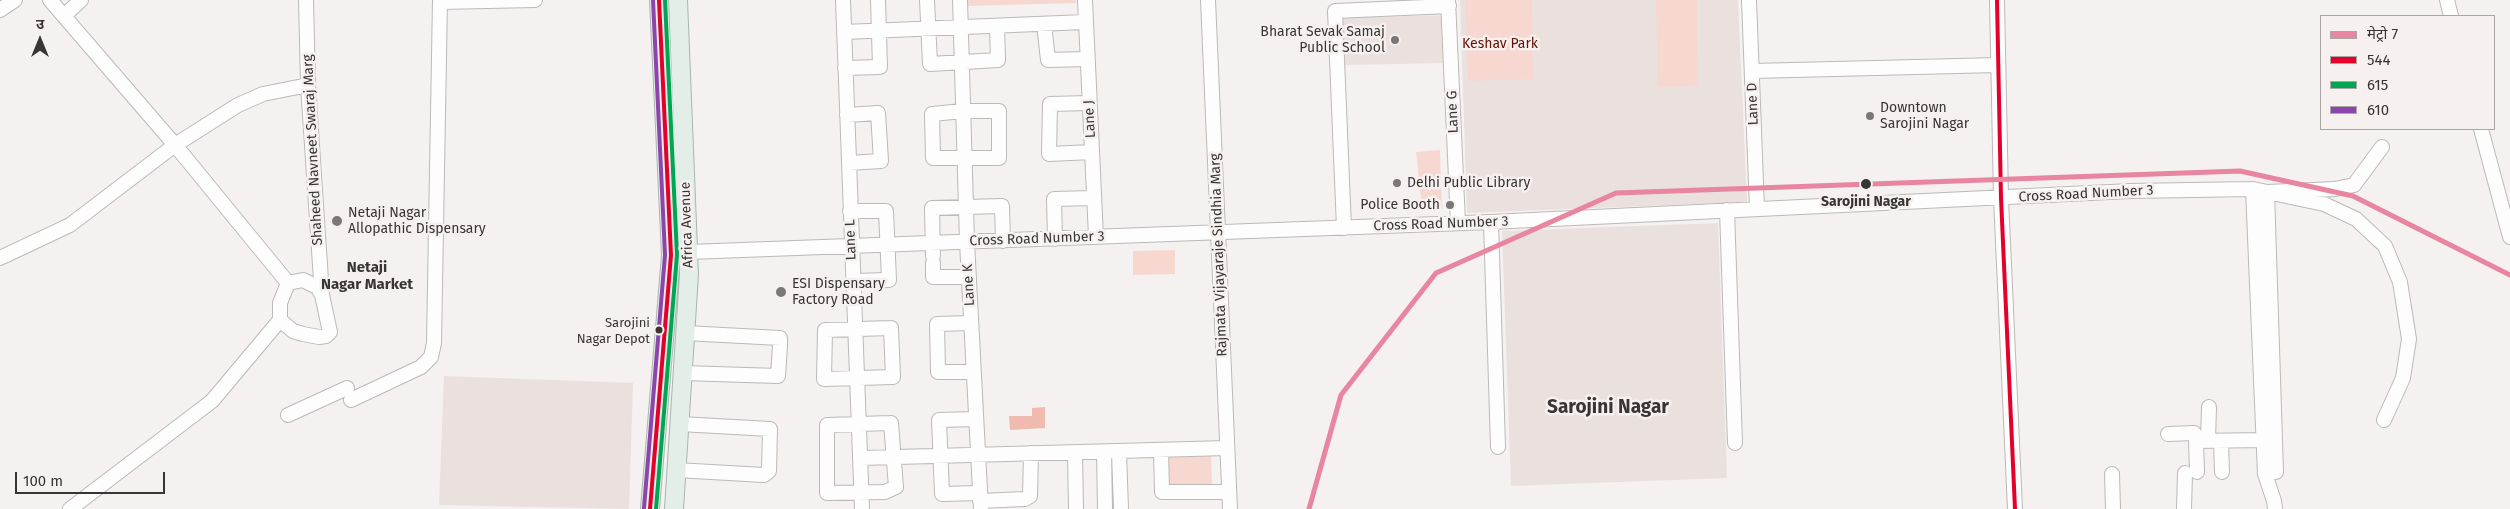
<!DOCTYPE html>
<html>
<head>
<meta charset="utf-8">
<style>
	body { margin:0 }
	#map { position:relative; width:2510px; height:509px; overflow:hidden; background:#f5f1f0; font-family:"Fira Sans","Noto Sans Devanagari",sans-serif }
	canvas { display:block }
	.legend { position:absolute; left:2320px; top:15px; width:175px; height:115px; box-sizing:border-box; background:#f6f0ef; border:1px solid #aaa6a5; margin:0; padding:6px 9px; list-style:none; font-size:15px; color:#383635 }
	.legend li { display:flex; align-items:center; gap:10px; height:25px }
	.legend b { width:25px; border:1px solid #aaa6a5 }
	.north { position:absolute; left:15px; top:15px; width:50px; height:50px; -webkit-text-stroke:4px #f6f0ef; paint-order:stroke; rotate:0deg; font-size:14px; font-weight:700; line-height:20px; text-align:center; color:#383635 }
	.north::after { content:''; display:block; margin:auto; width:18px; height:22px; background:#383635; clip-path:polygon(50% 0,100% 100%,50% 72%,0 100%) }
	.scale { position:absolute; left:15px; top:472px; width:150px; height:22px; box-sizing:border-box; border:2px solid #383635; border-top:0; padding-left:6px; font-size:15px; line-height:18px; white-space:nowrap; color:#383635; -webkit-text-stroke:4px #f6f0ef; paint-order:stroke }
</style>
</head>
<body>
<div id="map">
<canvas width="2510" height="509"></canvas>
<ul class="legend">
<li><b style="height:6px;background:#e885a0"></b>मेट्रो 7</li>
<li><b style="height:6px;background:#e4002b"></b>544</li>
<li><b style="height:6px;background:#00a651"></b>615</li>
<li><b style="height:6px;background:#8e44ad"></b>610</li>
</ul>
<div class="north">उ</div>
<div class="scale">100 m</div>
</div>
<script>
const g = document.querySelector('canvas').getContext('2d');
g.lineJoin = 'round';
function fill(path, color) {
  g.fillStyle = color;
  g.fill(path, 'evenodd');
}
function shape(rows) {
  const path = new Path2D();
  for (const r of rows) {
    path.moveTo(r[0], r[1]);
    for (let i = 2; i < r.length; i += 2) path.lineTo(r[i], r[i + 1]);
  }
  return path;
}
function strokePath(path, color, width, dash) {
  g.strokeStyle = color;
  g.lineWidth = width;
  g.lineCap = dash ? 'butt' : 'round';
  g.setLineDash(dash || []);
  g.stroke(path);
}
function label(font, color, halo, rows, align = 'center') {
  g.font = font + ' "Fira Sans",sans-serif';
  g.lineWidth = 5;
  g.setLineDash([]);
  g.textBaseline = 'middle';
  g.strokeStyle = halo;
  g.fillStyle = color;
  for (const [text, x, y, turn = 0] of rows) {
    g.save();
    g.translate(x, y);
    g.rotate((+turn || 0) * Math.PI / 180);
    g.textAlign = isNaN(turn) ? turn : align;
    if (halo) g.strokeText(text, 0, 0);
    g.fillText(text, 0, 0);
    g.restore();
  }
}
fill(shape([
	[1460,0,1738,0,1747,202,1467,213],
	[1445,15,1446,63,1345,65,1343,18],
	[1718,223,1727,478,1511,486,1502,231],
	[444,376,633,383,629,509,439,505]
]), '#eae0de');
fill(shape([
	[967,0,1076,0,1076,3,967,6],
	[1465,0,1532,0,1533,79,1468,81],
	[1656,0,1697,0,1698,86,1658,87],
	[1440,150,1442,209,1422,209,1416,152],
	[1175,250,1175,274,1133,275,1133,251],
	[1211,454,1212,486,1167,487,1166,455]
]), '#f6d8d1');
fill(shape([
	[1045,407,1045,428,1010,430,1009,416,1032,416,1032,408]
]), '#f0baae');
const minor = shape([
	[50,0,175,145,288,283],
	[843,0,862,509],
	[927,0,930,64,998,60,997,26],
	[960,0,967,242,981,509],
	[1085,0,1096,237],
	[1208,0,1230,509],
	[1448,0,1458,223],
	[1749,0,1757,209],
	[1997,0,2001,198,2015,509],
	[2447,0,2451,16],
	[440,2,535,0],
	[0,10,15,0],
	[64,16,81,0],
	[1044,24,1048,60,1087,59],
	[844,32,1085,22],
	[845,68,880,67,878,0],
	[1752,71,1998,65],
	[1089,103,1050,104,1049,154,1092,152],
	[963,111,999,111,999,158,933,158,932,114,963,111],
	[847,115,878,113,881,161,849,163],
	[2481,129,2510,237],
	[2253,189,2265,474,2274,501,2275,509],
	[1727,210,1735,443],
	[850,211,886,211,889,280,853,281],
	[1491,222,1498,447],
	[1344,228,1335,11,1449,6],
	[1055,239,1054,199,1094,198],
	[689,252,1491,222,2131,191,2253,189,2324,204,2356,219,2385,246,2400,282,2409,339,2403,378,2384,420],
	[933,256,932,208,1002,206,1003,241],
	[0,258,70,225,175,145,238,105,263,94,308,85],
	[933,263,933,277,969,277],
	[280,320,293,331,303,334,319,337,326,336,330,332,322,295,308,85,306,0],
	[971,323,937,324,938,372,973,372],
	[891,328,893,377,824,379,825,330,891,328],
	[683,373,778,376,780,346,780,338,685,333],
	[351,400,421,367,431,357,434,343,440,0],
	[288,415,347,388],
	[976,419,939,420,942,494,980,493],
	[891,423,896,487,885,492,827,493,827,425,891,423],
	[2168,434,2194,433,2196,436,2196,441,2263,440],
	[2196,441,2197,472],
	[2208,441,2209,407],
	[2221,441,2222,472],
	[1161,450,1162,492,1229,492],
	[1104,452,1105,509],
	[1119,452,1121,509],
	[1075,453,1076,509],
	[860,458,1227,448],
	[676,470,764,475,769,471,770,429,680,424],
	[2276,472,2267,192,2335,189,2354,185,2382,147],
	[2112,474,2113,509],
	[980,501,1025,499,1030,496,1031,453],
	[70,509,212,401,280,320,280,303,288,283,303,280,317,287,322,295],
	[2184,509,2185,473]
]);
const major = shape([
	[650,509,671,255,659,0],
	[674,509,689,274,678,0]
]);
strokePath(minor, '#bcb9b8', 16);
strokePath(major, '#a7b7af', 20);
strokePath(minor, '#fefdfd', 14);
strokePath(major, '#e4eee9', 18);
strokePath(shape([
	[1997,0,2001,198,2015,509],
	[650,509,671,255,659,0]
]), '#e4002b', 4);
strokePath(shape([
	[656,509,677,255,665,0]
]), '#00a651', 4);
strokePath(shape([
	[644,508,665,255,653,0]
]), '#8e44ad', 4);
strokePath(shape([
	[1309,509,1341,395,1436,273,1616,193,2240,171,2353,196,2510,275]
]), '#e885a0', 5);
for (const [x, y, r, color] of [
	[1395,40,5,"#7a7776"],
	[1870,116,5,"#7a7776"],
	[1397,183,5,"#7a7776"],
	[1866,184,6,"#383635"],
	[1450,205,5,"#7a7776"],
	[337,221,6,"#7a7776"],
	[781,292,6,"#7a7776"],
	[659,330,4.5,"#383635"]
]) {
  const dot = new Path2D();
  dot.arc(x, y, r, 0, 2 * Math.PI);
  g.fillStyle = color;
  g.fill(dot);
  strokePath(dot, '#f6f0ef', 2);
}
label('13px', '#383635', '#f6f0ef', [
	["Sarojini",650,323],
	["Nagar Depot",650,339]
], 'right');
label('14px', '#383635', '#f6f0ef', [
	["Bharat Sevak Samaj",1385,32,"right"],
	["Public School",1385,48,"right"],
	["Downtown",1880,108],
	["Sarojini Nagar",1880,124],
	["Delhi Public Library",1407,183],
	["Police Booth",1440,205,"right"],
	["Netaji Nagar",348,213],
	["Allopathic Dispensary",348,229],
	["ESI Dispensary",792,284],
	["Factory Road",792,300]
], 'left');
label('14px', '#670f00', '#f6f0ef', [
	["Keshav Park",1500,44]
]);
label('14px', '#383635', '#f6f0ef', [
	["Lane D",1753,104,-92],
	["Lane G",1453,112,-92],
	["Lane J",1090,119,-93],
	["Shaheed Navneet Swaraj Marg",313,150,-93],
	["Cross Road Number 3",2086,194,-3],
	["Cross Road Number 3",1441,224,-2],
	["Africa Avenue",687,225,-92],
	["Cross Road Number 3",1037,239,-2],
	["Lane L",851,240,-92],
	["Rajmata Vijayaraje Sindhia Marg",1219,255,-92],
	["Lane K",969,285,-93]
]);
label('bold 14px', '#383635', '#f6f0ef', [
	["Sarojini Nagar",1866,202]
]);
label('bold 15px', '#383635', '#f6f0ef', [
	["Netaji",367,268],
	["Nagar Market",367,285]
]);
label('bold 19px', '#383635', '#f6f0ef', [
	["Sarojini Nagar",1608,408]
]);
</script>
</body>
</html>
